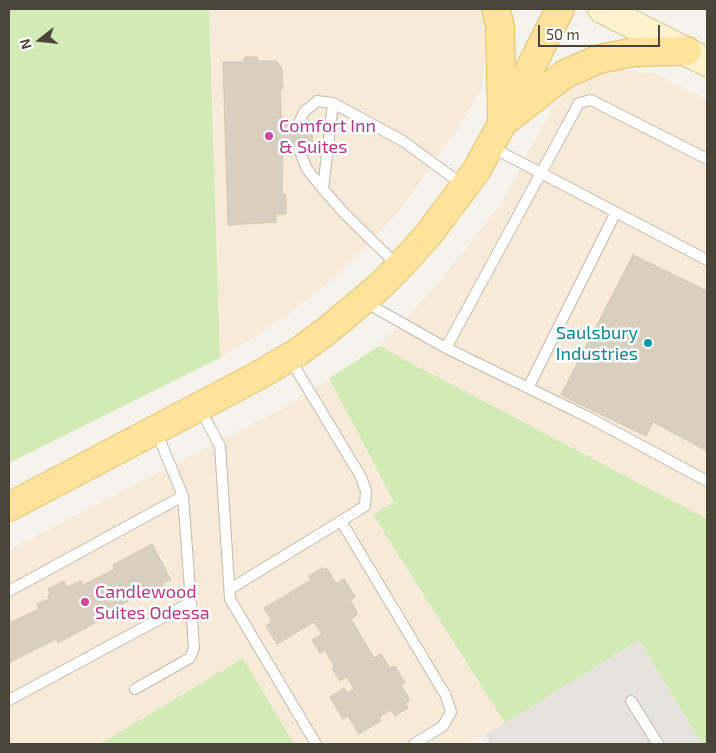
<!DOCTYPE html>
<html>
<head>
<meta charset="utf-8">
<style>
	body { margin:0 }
	#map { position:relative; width:716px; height:753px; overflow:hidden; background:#f6f3ec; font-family:"Exo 2",sans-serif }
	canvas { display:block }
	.frame { position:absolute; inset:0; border:10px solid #4b4439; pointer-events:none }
	.north { position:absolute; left:15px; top:15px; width:50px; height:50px; -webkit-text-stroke:4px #fff; paint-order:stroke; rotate:254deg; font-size:14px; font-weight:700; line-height:20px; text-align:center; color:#4b4439 }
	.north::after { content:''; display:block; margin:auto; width:18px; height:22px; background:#4b4439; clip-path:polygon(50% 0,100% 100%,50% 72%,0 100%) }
	.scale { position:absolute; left:538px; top:25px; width:122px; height:22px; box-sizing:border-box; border:2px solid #4b4439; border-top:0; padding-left:6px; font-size:15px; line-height:18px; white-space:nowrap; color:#4b4439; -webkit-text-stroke:4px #fff; paint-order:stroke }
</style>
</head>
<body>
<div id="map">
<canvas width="716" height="753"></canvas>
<div class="frame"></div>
<div class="north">N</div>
<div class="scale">50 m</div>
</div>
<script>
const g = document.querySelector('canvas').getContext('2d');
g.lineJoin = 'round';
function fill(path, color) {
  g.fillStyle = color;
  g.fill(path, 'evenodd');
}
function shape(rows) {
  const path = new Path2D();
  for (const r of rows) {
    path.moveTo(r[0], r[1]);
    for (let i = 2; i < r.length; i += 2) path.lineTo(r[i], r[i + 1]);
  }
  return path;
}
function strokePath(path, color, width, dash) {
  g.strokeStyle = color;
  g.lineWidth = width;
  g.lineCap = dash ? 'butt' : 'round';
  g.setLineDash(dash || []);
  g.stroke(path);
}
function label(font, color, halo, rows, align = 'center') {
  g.font = font + ' "Exo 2",sans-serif';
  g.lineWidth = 5;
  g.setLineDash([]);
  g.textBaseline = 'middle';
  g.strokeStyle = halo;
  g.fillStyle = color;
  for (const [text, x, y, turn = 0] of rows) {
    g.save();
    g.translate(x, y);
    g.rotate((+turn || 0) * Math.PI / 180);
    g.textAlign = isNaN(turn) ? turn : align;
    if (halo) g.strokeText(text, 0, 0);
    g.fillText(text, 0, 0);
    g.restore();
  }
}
fill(shape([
	[209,9,479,9,486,42,482,89,460,125,400,210,339,274,282,319,220,358],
	[611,68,656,74,707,100,707,519,379,346,443,278,501,203,553,107,575,82],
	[329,378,394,502,373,516,505,723,468,744,294,744,243,658,100,744,9,744,9,550,289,405]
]), '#f7ead8');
fill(shape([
	[639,640,702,744,490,744,485,735]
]), '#e6e2dd');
fill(shape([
	[9,9,209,9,220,358,9,463],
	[379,346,707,519,707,744,702,744,639,640,505,723,373,515,394,502,329,378],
	[243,658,294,744,100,744]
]), '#d2eab5');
const building = shape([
	[245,57,258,57,257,61,276,61,282,68,283,88,280,91,281,116,283,118,285,124,311,122,313,149,283,150,282,194,286,194,286,214,276,214,276,222,228,225,223,62,244,62,245,57],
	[633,255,707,291,707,451,653,422,646,436,561,395,633,255],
	[152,544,171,580,163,583,163,586,153,592,151,590,98,616,100,620,58,643,56,639,9,663,9,623,39,609,37,604,49,599,48,596,50,594,48,589,64,581,67,587,81,581,83,585,115,569,113,565,152,544],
	[322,568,324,570,327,568,336,584,344,579,355,597,350,600,358,614,351,619,374,658,381,654,390,668,395,666,405,683,401,685,410,700,405,703,408,708,395,716,391,710,379,717,381,721,359,734,348,716,343,719,330,697,344,688,347,693,354,689,347,677,340,681,332,668,334,666,325,650,320,653,312,640,322,634,314,622,277,644,266,626,272,622,264,608,311,580,309,576,322,568]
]);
fill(building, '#d8cfc1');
strokePath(building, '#d3c7b4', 1);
const service = shape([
	[299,123,304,112,317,101,333,103,403,141,463,185],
	[299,149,307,169,323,189,344,213,399,267],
	[707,159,591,100,579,103,541,173,707,260],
	[323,189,333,103],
	[363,301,446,348,541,173,491,147],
	[446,348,590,418,707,481],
	[290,359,361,477,366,491,365,506,341,521,446,696,451,712,443,726,414,744],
	[528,388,616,212],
	[200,409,220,446,230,599,316,744],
	[230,589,341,521],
	[9,591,183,496,156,431],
	[135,689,190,658,194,648,191,602],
	[9,700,191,602,183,496],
	[631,701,658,744]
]);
const secondary = shape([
	[602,9,707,62]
]);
const primary = shape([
	[496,9,500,27,502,120],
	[509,118,565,74,599,59,635,52,687,51],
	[9,507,263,373,298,352,329,329,379,287,399,267,428,235,476,171,502,124,560,9]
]);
strokePath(service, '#c2bbae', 12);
strokePath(secondary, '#d6c79b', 30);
strokePath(primary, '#e6c16a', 30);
strokePath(service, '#fff', 10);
strokePath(secondary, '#fff3cd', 28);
strokePath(primary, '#ffe39c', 28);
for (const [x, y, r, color] of [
	[269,136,5,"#d1479c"],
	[648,343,5,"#0f9aa8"],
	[85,602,5,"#d1479c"]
]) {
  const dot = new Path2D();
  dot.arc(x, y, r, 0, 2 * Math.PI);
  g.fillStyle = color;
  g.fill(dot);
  strokePath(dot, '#fff', 2);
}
label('18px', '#b23c85', '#fff', [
	["Comfort Inn",279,126],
	["& Suites",279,147],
	["Candlewood",95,592],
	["Suites Odessa",95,613]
], 'left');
label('18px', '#0d838f', '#fff', [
	["Saulsbury",638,333],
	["Industries",638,354]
], 'right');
</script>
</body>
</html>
